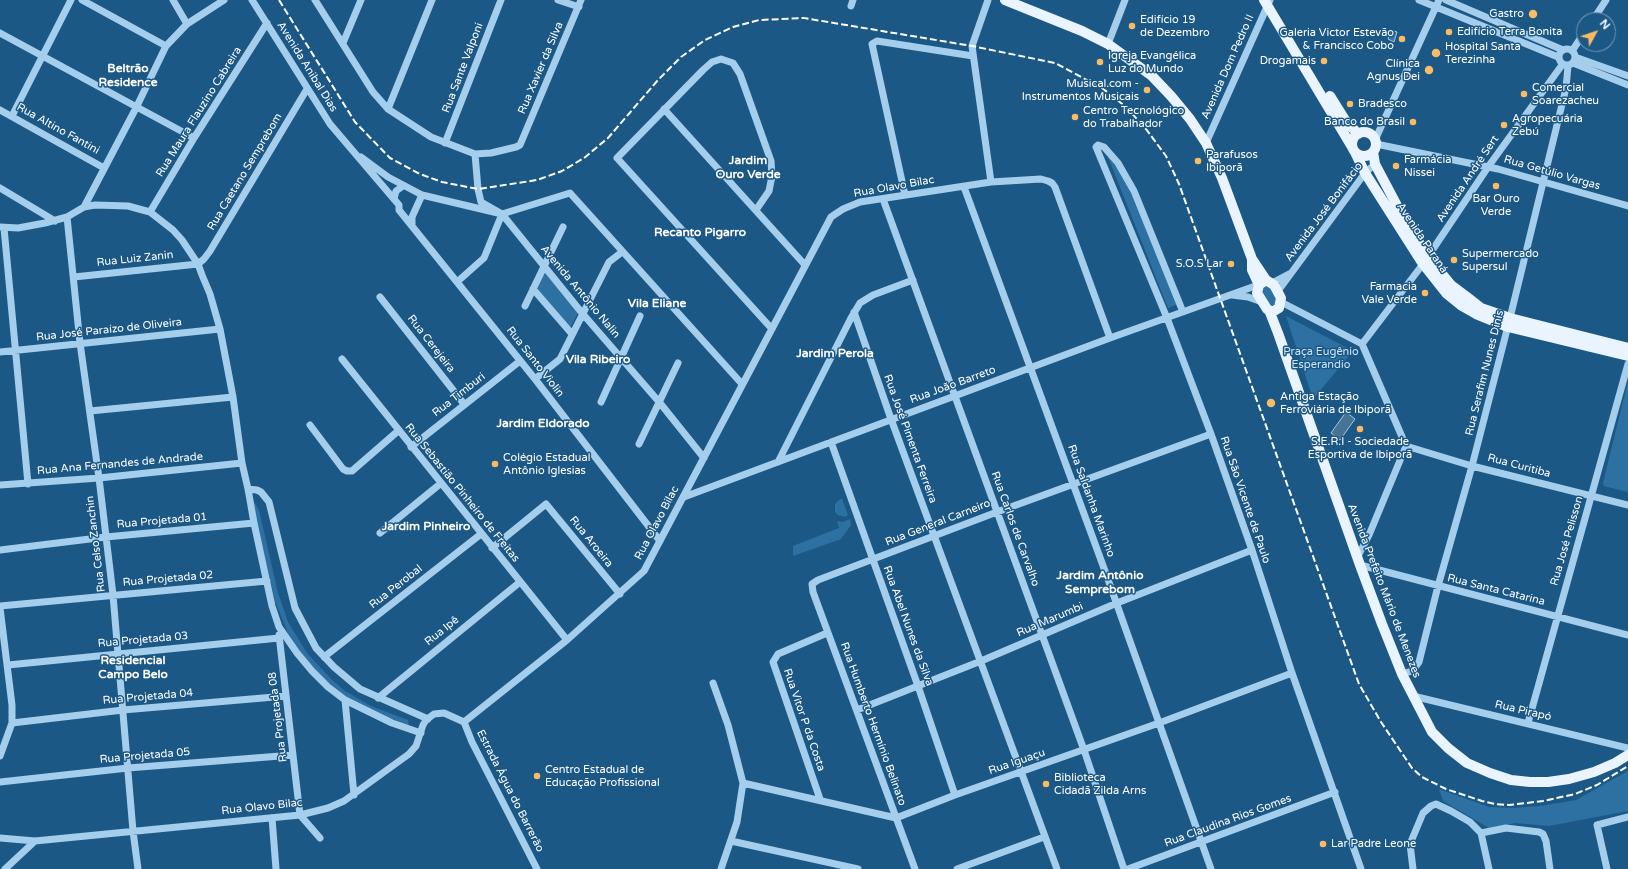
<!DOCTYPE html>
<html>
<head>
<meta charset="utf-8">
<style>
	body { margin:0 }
	#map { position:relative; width:1628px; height:869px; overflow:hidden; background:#1c5886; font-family:"Varela Round",sans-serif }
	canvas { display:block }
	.north { position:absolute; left:1576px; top:12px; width:40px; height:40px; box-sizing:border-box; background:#1c5886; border:1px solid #779bb6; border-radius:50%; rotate:50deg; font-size:11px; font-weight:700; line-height:16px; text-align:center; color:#fff }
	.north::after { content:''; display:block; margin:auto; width:14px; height:18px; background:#fbbb62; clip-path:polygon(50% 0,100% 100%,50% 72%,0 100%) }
</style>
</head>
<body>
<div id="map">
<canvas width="1628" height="869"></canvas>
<div class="north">N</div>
</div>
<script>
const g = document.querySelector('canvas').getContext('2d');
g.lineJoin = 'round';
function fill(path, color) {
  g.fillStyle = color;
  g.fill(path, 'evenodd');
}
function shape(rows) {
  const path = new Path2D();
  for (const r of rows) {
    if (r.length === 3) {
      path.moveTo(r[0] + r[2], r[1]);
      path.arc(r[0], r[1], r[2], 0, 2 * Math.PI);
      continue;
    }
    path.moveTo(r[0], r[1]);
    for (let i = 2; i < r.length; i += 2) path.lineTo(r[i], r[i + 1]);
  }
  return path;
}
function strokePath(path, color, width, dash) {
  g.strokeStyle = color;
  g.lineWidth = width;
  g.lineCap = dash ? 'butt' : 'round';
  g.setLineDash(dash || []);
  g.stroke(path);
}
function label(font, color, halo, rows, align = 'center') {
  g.font = font + ' "Varela Round",sans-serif';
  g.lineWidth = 3;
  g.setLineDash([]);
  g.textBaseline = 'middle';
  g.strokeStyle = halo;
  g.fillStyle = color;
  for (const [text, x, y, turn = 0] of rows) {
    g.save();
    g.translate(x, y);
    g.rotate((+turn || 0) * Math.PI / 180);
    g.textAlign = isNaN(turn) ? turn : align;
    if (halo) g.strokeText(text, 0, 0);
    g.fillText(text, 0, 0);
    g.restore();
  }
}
fill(shape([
	[1108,156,1125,179,1178,304,1168,308,1108,157],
	[545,271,579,311,570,328,537,290],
	[1267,285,1271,287,1278,301,1274,306,1271,306,1262,293,1262,288],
	[1286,316,1353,351,1313,399],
	[1628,381,1628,492,1604,486,1603,483],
	[840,499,842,499,848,515,845,517,838,515,835,512,835,504],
	[255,503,259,510,278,593,288,622,307,653,331,679,345,691,371,706,408,720,409,725,407,725,366,709,341,694,315,670,300,652,288,633,275,601,253,506],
	[850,519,851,525,841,539,793,556,793,546,839,528,837,521,843,522],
	[1628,771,1628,811,1549,826,1515,823,1489,828,1443,801,1439,789,1489,807,1512,808,1540,806,1576,800]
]), '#2d71a3');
const water = shape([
	[1391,30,1397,32,1394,42,1388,39,1391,30],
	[1346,412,1355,419,1340,440,1331,433,1346,412]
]);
fill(water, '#487494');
strokePath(water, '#97caed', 1);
strokePath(shape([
	[82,0,166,46],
	[173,0,187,24],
	[252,0,330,124,399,205,399,210,535,379,660,541],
	[315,0,373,92,388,109,431,137,475,154,491,153,516,147,520,145,581,0],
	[558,0,579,7],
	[988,0,972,46,991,182],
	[1419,0,1558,57],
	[1446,0,1563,50],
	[851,6,853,0],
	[1593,20,1606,0],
	[0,33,194,138],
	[343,43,361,0],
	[1108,44,1125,0],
	[1567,57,8],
	[1572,51,1584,33],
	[1575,57,1628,76],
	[1573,63,1628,85],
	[388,109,432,0],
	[664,109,805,265],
	[0,110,104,168],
	[12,116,71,0],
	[1375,140,1439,0],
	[445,143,501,0],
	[1206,143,1270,0],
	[1376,144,1498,169,1628,206],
	[475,154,478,189,481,202,502,214,582,313,660,403,704,458],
	[361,157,388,177,422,195,502,214,570,193,742,384],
	[964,187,1105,571,1211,869],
	[0,188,55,221],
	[905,195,872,44,877,41,973,56],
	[394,199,396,191,403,186],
	[883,199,1084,750,1124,869],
	[84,207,136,108,166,46,187,24,224,0],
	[756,210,769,191,772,176,771,161,740,74,733,63,721,59,712,62,703,70,617,158,772,329],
	[150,212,194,138,267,23],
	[67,217,80,343,99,478,113,595,133,831,138,869],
	[412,224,412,217,422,195],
	[0,227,18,228,45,223,67,217,84,207,95,205,128,206,150,212,173,230,182,240,198,264,202,275,210,294,220,329,233,397,242,463,248,489,254,523,272,606,279,627,297,653,312,671,328,687,345,700,392,723,421,733],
	[4,228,28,484],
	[74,277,198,264,204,259,210,251,307,89],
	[457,282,484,258,502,214],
	[1272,283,1289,274],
	[533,289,572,334],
	[1278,291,1365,173,1375,164],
	[1232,295,1248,297,1262,302],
	[380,297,464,404],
	[1281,302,1362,344,1406,446,1369,535,1357,558],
	[525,306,563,227],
	[854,312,891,419,1057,869],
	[1183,312,1134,191,1118,163,1104,147,1098,145,1096,147,1167,318,1211,434,1252,550,1292,673,1361,869],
	[1362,344,1423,264,1488,167,1562,65],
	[0,352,220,329],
	[342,359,567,640],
	[535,379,560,359,609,262,622,252],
	[601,402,640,316],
	[90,411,233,397],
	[310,425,343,469,347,471,352,471,398,431],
	[831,442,918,686,955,795],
	[639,444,678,363],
	[1406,446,1472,466,1628,505],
	[411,447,520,361],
	[778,462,851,318,860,303,873,295,913,280],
	[0,485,99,478,242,463],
	[248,489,257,490,261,492,269,502,295,608,316,648,334,667,360,689,428,719],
	[684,497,1110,338,1258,285],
	[380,533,440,484],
	[492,548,546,504,620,594],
	[0,550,106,537,254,523],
	[1360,565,1628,635],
	[0,606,267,581],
	[0,608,12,705,12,723,0,756],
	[279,635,300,815,320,838],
	[324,657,481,534],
	[8,665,279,638],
	[1402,674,1412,671,1419,662,1438,586,1472,466,1510,318,1566,88,1568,66],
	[713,683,728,725,743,783,737,822,721,869],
	[1413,696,1628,748],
	[378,698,520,582],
	[345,700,354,795],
	[857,710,981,661,1117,603,1252,550],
	[464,722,567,640,644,571,831,217,843,209,860,202,991,182,1041,179,1048,181,1052,183,1055,187,1110,338],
	[464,722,472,742,537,869],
	[12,723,123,710,286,696],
	[1528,723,1628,364],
	[0,782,128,768,293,755],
	[743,783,896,818,955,795,1159,723,1292,673],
	[820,799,773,662,778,654,827,633],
	[272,818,276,869],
	[1481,833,1489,869],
	[0,838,35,841,300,815,328,808,344,801,409,754,416,746,423,725,426,720,434,714,444,713,464,722],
	[731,841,858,869],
	[5,869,35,841],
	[915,869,813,592,812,584,818,580,997,512,1211,434],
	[957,869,1044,837],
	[1128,869,1335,792],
	[1413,869,1410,844,1423,813,1431,806,1436,804,1451,811,1470,822,1481,833,1506,828,1539,832,1543,834,1546,841,1550,869],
	[1607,869,1597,825,1628,817]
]), '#a4ceeb', 7);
strokePath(shape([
	[1005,0,1082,31,1108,44,1152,76,1171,96,1190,119,1206,143,1222,178,1252,259,1266,280],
	[1264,0,1352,147],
	[1330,96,1345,120,1358,134],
	[1364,144,12],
	[1355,152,1365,173,1423,264,1446,293,1462,306,1476,314,1508,327,1628,356],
	[1373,152,1375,164,1402,215,1428,257,1451,285,1467,297,1481,308,1510,318,1628,348],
	[1252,259,1252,270,1259,285],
	[1266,280,1274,285,1281,298,1279,308,1274,311,1270,311,1267,309,1257,293,1259,285,1266,280],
	[1269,310,1278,333,1360,565,1382,624,1402,674,1432,732,1448,748,1467,763,1490,773,1511,780,1530,782,1548,782,1569,779,1594,772,1615,763,1628,755]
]), '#e9f4fe', 10);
strokePath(shape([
	[279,0,355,122,390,158,420,174,442,182,478,189,537,180,562,171,584,158,608,138,658,80,681,57,705,40,733,27,759,20,804,18,972,46,1055,63,1102,88,1126,107,1146,129,1166,156,1179,184,1359,684,1381,722,1412,768,1422,777,1446,789,1482,801,1495,804,1509,805,1543,801,1575,794,1597,785,1628,766]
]), '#fff', 2, [7, 3]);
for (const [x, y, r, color] of [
	[1533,14,5,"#fbbb62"],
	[1132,26,4,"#fbbb62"],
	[1449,32,4,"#fbbb62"],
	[1402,39,4,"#fbbb62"],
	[1436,53,5,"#fbbb62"],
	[1324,61,4,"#fbbb62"],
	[1100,62,4,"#fbbb62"],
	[1429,70,5,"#fbbb62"],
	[1147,90,4,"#fbbb62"],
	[1524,94,4,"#fbbb62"],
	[1350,104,4,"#fbbb62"],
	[1075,117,4,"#fbbb62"],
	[1413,122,4,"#fbbb62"],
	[1504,125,4,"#fbbb62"],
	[1198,161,4,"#fbbb62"],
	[1396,166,4,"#fbbb62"],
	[1496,186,4,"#fbbb62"],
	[1454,260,4,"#fbbb62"],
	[1231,264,4,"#fbbb62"],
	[1425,293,4,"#fbbb62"],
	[1271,403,5,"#fbbb62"],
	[1360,429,4,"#fbbb62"],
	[495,464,4,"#fbbb62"],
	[537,776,4,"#fbbb62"],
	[1046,784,4,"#fbbb62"],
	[1323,844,4,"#fbbb62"]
]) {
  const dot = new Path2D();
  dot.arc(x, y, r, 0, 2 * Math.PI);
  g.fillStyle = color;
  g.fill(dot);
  strokePath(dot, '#1c5886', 1.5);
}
label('11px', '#fff', '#1c5886', [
	["Gastro",1524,14,"right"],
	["Edifício 19",1140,20],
	["de Dezembro",1140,33],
	["Edifício Terra Bonita",1457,32],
	["Galeria Victor Estevão",1394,33,"right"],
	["& Francisco Cobo",1394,46,"right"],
	["Hospital Santa",1445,47],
	["Terezinha",1445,60],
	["Igreja Evangélica",1108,56],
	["Luz do Mundo",1108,69],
	["Drogamais",1316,61,"right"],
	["Clínica",1420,64,"right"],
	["Agnus Dei",1420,77,"right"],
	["Musical.com -",1139,84,"right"],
	["Instrumentos Musicais",1139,97,"right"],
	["Comercial",1532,88],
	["Soarezacheu",1532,101],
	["Bradesco",1358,104],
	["Centro Tecnológico",1083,111],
	["do Trabalhador",1083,124],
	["Agropecuária",1512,119],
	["Zebú",1512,132],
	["Banco do Brasil",1405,122,"right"],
	["Parafusos",1206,155],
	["Ibiporã",1206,168],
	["Farmácia",1404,160],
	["Nissei",1404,173],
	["Bar Ouro",1496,199,"center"],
	["Verde",1496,212,"center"],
	["Supermercado",1462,254],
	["Supersul",1462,267],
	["S.O.S Lar",1223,264,"right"],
	["Farmacia",1417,287,"right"],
	["Vale Verde",1417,300,"right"],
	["Antiga Estação",1280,397],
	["Ferroviária de Ibiporã",1280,410],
	["S.E.R.I - Sociedade",1360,442,"center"],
	["Esportiva de Ibiporã",1360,455,"center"],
	["Colégio Estadual",503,458],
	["Antônio Iglesias",503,471],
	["Centro Estadual de",545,770],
	["Educação Profissional",545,783],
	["Biblioteca",1054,778],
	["Cidadã Zilda Arns",1054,791],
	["Lar Padre Leone",1331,844]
], 'left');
label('11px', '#fff', '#1c5886', [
	["Avenida Anibal Dias",307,67,58],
	["Avenida Dom Pedro II",1228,67,-66],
	["Rua Sante Valponi",463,68,-69],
	["Rua Xavier da Silva",541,68,-67],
	["Rua Maura Flauzino Cabreira",199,112,-58],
	["Rua Altino Fantini",58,129,29],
	["Rua Caetano Semprebom",245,172,-59],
	["Rua Getúlio Vargas",1552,173,16],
	["Avenida André Sert",1468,179,-56],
	["Rua Olavo Bilac",894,187,-10],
	["Avenida José Bonifácio",1324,212,-53],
	["Avenida Paraná",1422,238,56],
	["Rua Luiz Zanin",135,259,-6],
	["Avenida Antônio Nalin",580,292,50],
	["Rua José Paraízo de Oliveira",109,330,-6],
	["Rua Cerejeira",431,344,52],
	["Rua Santo Violin",535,362,52],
	["Rua Serafim Nunes Dinis",1485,373,-76],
	["Rua João Barreto",953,385,-20],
	["Rua Timburi",459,395,-38],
	["Rua José Pimenta Ferreira",910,439,70],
	["Rua Ana Fernandes de Andrade",120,464,-5],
	["Rua Curitiba",1519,466,15],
	["Rua Sebastião Pinheiro de Freitas",462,493,51],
	["Rua São Vicente de Paulo",1245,500,71],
	["Rua Saldanha Marinho",1091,501,70],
	["Rua Projetada 01",162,521,-5],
	["Rua Olavo Bilac",657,523,-62],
	["Rua General Carneiro",938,523,-21],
	["Rua Carlos de Carvalho",1015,529,70],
	["Rua José Pelisson",1567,541,-74],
	["Rua Aroeira",591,542,51],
	["Rua Celso Zanchin",96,544,-97],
	["Rua Projetada 02",168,579,-5],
	["Rua Perobal",396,587,-38],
	["Rua Santa Catarina",1496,590,14],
	["Avenida Prefeito Mário de Menezes",1384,591,69],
	["Rua Marumbi",1050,620,-23],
	["Rua Abel Nunes da Silva",908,626,70],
	["Rua Ipê",442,631,-39],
	["Rua Projetada 03",143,640,-5],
	["Rua Projetada 04",148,697,-5],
	["Rua Pirapó",1523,711,13],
	["Rua Projetada 08",278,717,-97],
	["Rua Vitor P da Costa",804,720,71],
	["Rua Humberto Hermínio Belinato",873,724,70],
	["Rua Projetada 05",145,756,-5],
	["Rua Iguaçu",1017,762,-19],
	["Estrada Água do Barrerão",510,791,63],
	["Rua Olavo Bilac",262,807,-6],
	["Rua Claudina Rios Gomes",1228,821,-20]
]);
label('11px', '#c9e5f8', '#1c5886', [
	["Praça Eugênio",1321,352],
	["Esperandio",1321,365]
]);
label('bold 12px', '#fff', '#1c5886', [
	["Beltrão",128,69],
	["Residence",128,83],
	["Jardim",748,161],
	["Ouro Verde",748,175],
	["Recanto Pigarro",700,233],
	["Vila Eliane",657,304],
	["Jardim Perola",835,354],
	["Vila Ribeiro",598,360],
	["Jardim Eldorado",543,424],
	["Jardim Pinheiro",426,527],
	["Jardim Antônio",1100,576],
	["Semprebom",1100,590],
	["Residencial",133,661],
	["Campo Belo",133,675]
]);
</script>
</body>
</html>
